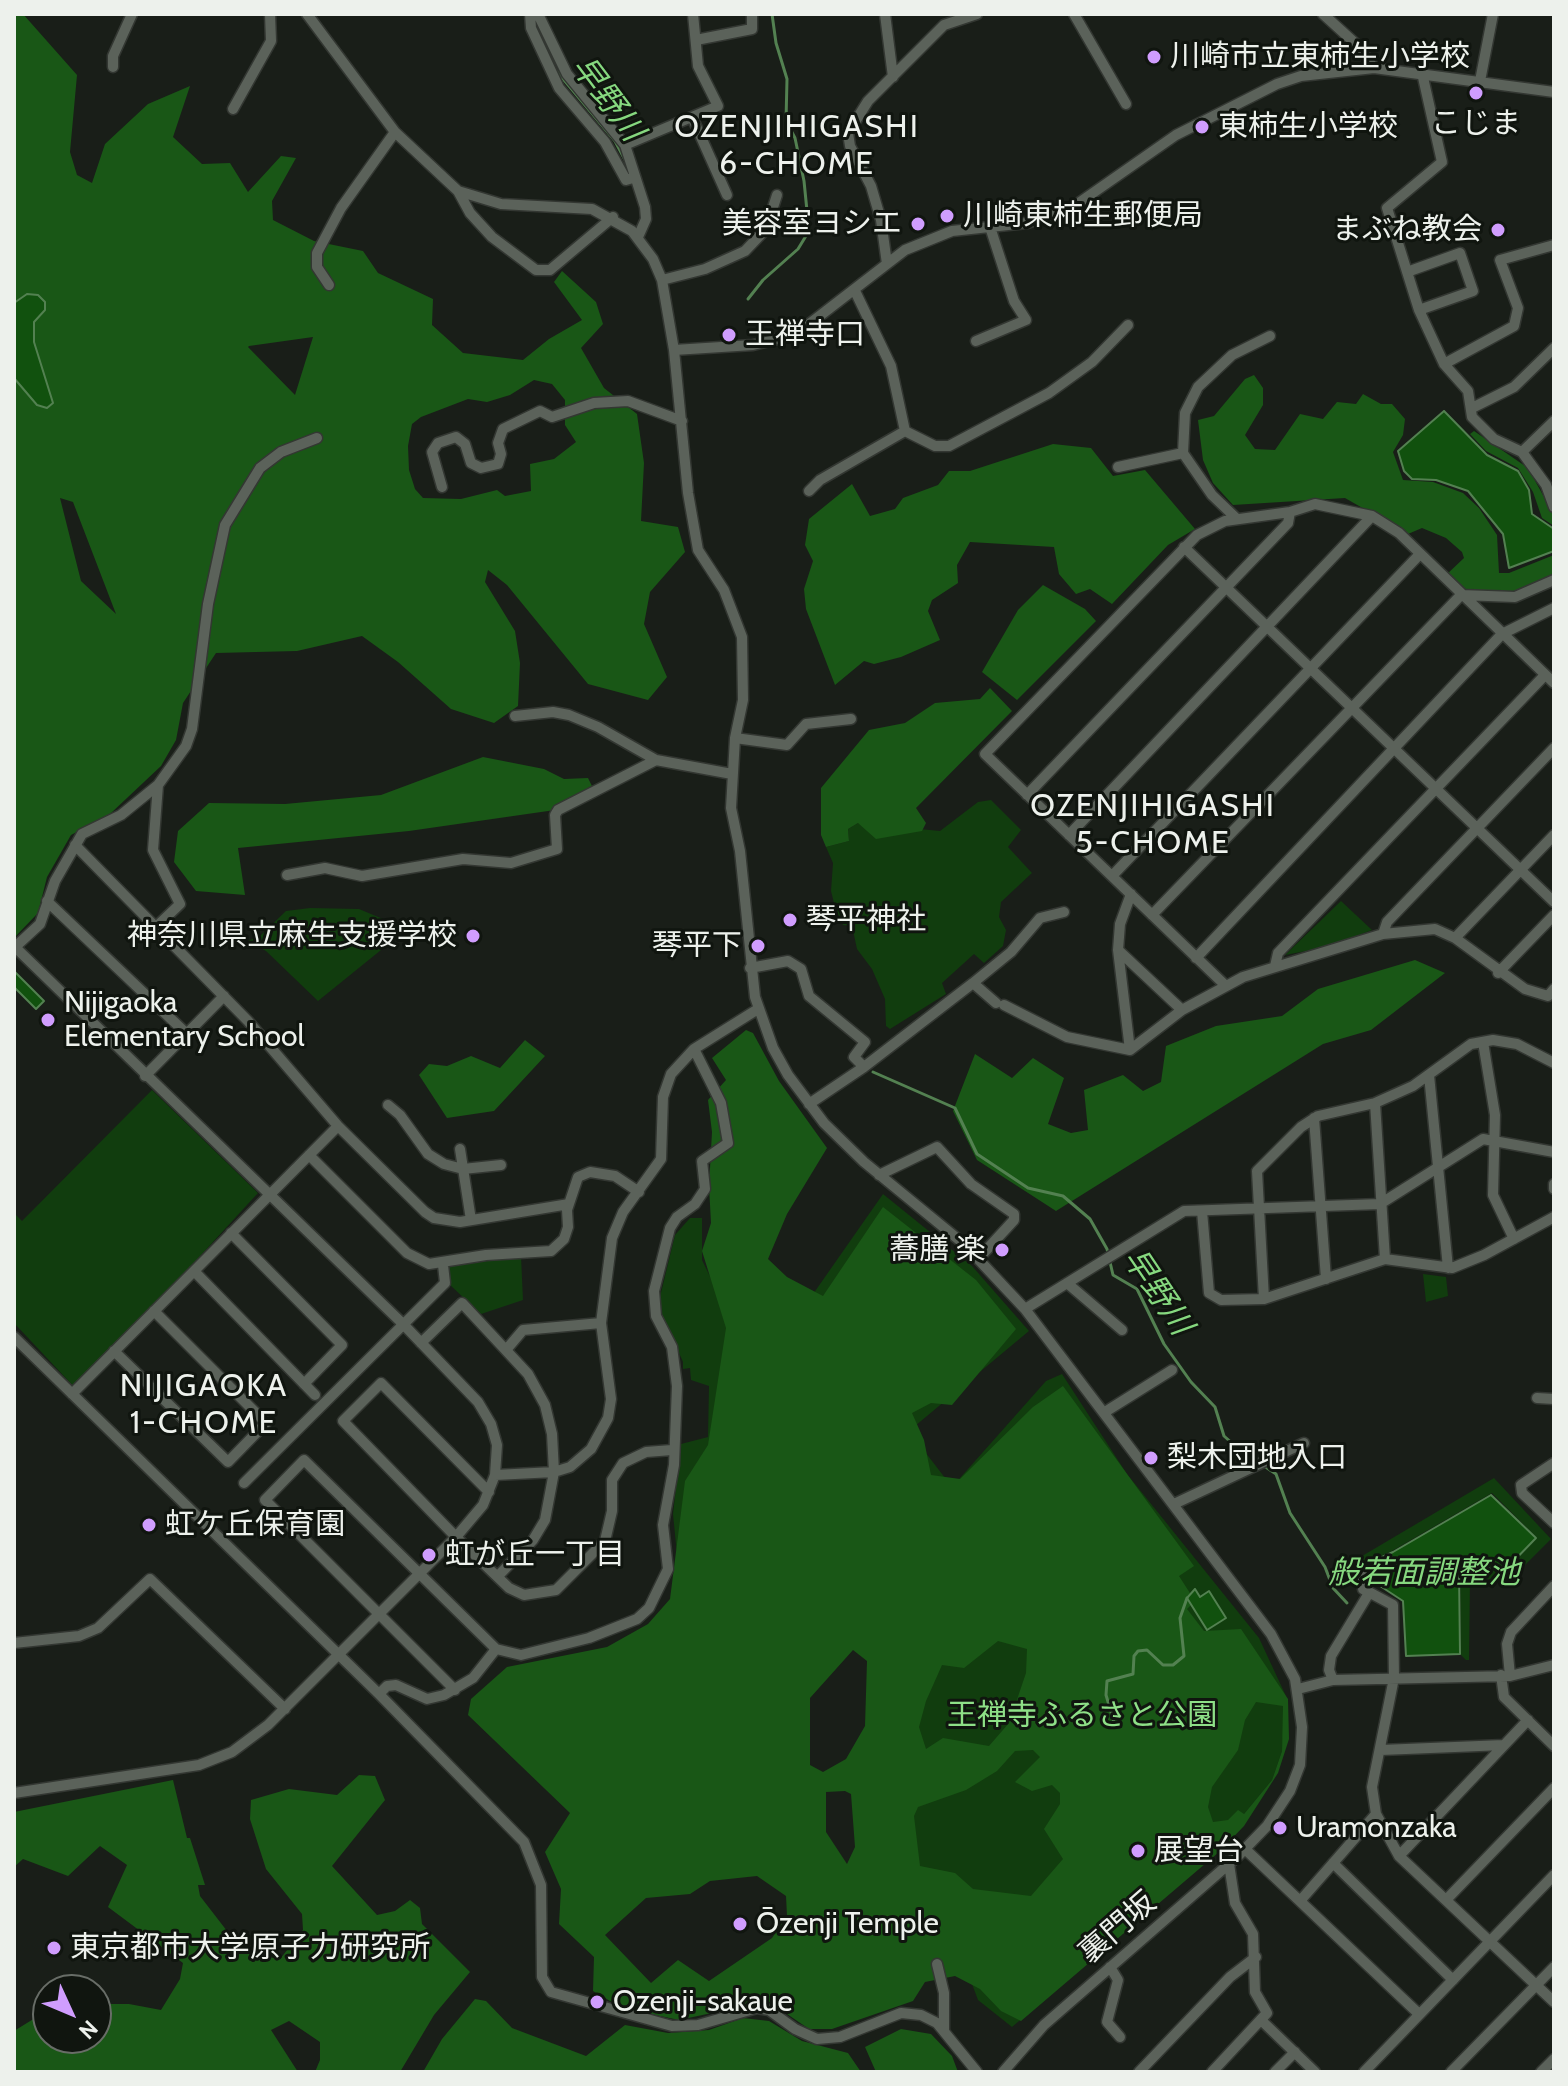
<!DOCTYPE html>
<html>
<head>
<meta charset="utf-8">
<style>
	body { margin:0 }
	#map { position:relative; width:1568px; height:2086px; overflow:hidden; background:#191e18; font-family:Cabin,sans-serif }
	canvas { display:block }
	.frame { position:absolute; inset:0; border:16px solid #edf1ec; pointer-events:none }
	.north { position:absolute; left:32px; top:1974px; width:80px; height:80px; box-sizing:border-box; background:#10150f; border:2px solid #686d67; border-radius:50%; rotate:134deg; font-size:22px; font-weight:700; line-height:32px; text-align:center; color:#edf1ec }
	.north::after { content:''; display:block; margin:auto; width:28px; height:36px; background:#d09dfe; clip-path:polygon(50% 0,100% 100%,50% 72%,0 100%) }
</style>
</head>
<body>
<div id="map">
<canvas width="1568" height="2086"></canvas>
<div class="frame"></div>
<div class="north">N</div>
</div>
<script>
const g = document.querySelector('canvas').getContext('2d');
g.lineJoin = 'round';
function fill(path, color) {
  g.fillStyle = color;
  g.fill(path, 'evenodd');
}
function shape(rows) {
  const path = new Path2D();
  for (const r of rows) {
    path.moveTo(r[0], r[1]);
    for (let i = 2; i < r.length; i += 2) path.lineTo(r[i], r[i + 1]);
  }
  return path;
}
function strokePath(path, color, width, dash) {
  g.strokeStyle = color;
  g.lineWidth = width;
  g.lineCap = dash ? 'butt' : 'round';
  g.setLineDash(dash || []);
  g.stroke(path);
}
function label(font, color, halo, rows, align = 'center') {
  g.font = font + ' Cabin,"Noto Sans JP",sans-serif';
  g.lineWidth = 6;
  g.setLineDash([]);
  g.textBaseline = 'middle';
  g.strokeStyle = halo;
  g.fillStyle = color;
  for (const [text, x, y, turn = 0] of rows) {
    g.save();
    g.translate(x, y);
    g.rotate((+turn || 0) * Math.PI / 180);
    g.textAlign = isNaN(turn) ? turn : align;
    if (halo) g.strokeText(text, 0, 0);
    g.fillText(text, 0, 0);
    g.restore();
  }
}
fill(shape([
	[991,800,1021,830,1008,847,1032,873,1001,902,999,917,1006,930,1003,946,984,963,974,954,942,983,946,994,890,1029,886,1026,885,999,872,969,857,949,852,926,843,925,835,907,831,891,833,863,826,847,849,841,848,829,858,823,940,831,978,802],
	[1341,901,1372,930,1327,947,1285,955],
	[310,908,359,909,407,929,318,1001,266,951,248,941,261,935,286,911],
	[152,1090,258,1193,77,1390,14,1323,14,1213,22,1221],
	[883,1194,972,1266,1029,1331,909,1431,952,1487,1046,1381,1062,1374,1127,1474,1259,1638,1286,1696,1282,1751,1272,1780,1244,1814,1123,1933,1012,2027,978,2000,972,1984,940,1960,891,1744,857,1626,682,1606,673,1514,681,1444,708,1437,709,1386,691,1380,690,1368,683,1369,683,1362,658,1305,675,1235,690,1218,702,1218,702,1260,720,1297,797,1317],
	[521,1256,523,1300,481,1314,450,1285,447,1267],
	[1423,1274,1446,1277,1448,1296,1426,1302],
	[1494,1478,1551,1539,1512,1578,1470,1580,1469,1660,1466,1660,1461,1655,1460,1571,1507,1569,1537,1538,1492,1493,1392,1551,1361,1565,1357,1559]
]), '#113d0e');
fill(shape([
	[14,14,23,14,77,75,70,152,77,175,92,183,105,144,148,104,190,86,173,137,202,164,230,163,248,192,281,156,296,158,272,201,273,220,314,241,363,251,378,273,433,299,432,325,463,353,523,360,549,339,582,320,554,282,562,271,596,302,603,324,581,348,604,388,637,414,644,463,641,521,678,527,685,552,650,592,644,624,667,677,648,700,588,684,507,585,488,570,485,582,515,631,520,663,518,706,494,723,451,709,398,662,362,636,297,651,216,653,183,703,176,740,161,766,110,814,71,835,47,877,38,913,14,938,14,378,37,405,53,403,34,342,33,322,45,310,27,294,14,303],
	[313,337,295,395,248,347,249,346],
	[534,380,552,384,565,400,565,425,576,442,554,459,530,464,531,491,505,496,497,490,461,499,423,498,415,489,409,470,408,446,412,424,421,417,468,399,487,402,510,395],
	[60,498,73,502,116,614,81,581],
	[1254,375,1263,388,1263,405,1245,435,1255,449,1275,450,1300,414,1323,419,1337,402,1356,404,1363,394,1381,404,1392,404,1405,419,1403,435,1393,452,1403,480,1433,482,1463,493,1479,508,1497,535,1499,573,1509,573,1554,555,1554,576,1520,592,1468,592,1445,576,1464,558,1462,552,1446,538,1422,528,1408,534,1345,498,1233,505,1213,483,1203,460,1198,420,1214,416,1245,379],
	[1474,431,1528,468,1554,515,1554,526,1542,518,1533,492,1518,468,1486,451,1470,434],
	[1053,444,1091,448,1113,476,1145,470,1195,529,1168,545,1112,604,1090,589,1076,594,1059,574,1054,547,970,542,957,565,958,583,932,600,928,611,940,640,901,657,874,664,864,661,835,685,806,609,804,589,813,561,805,545,809,519,852,484,870,516,895,509,903,498,938,485,949,471,970,471],
	[1043,585,1085,609,1096,621,1017,700,982,672,1018,610],
	[990,688,1012,711,916,808,926,823,922,831,876,839,858,823,848,829,849,841,826,847,821,835,821,788,869,730,905,723,935,703,980,699],
	[483,757,544,769,564,779,588,778,593,788,555,810,409,831,238,848,245,895,196,891,174,862,178,831,209,803,285,804,381,795],
	[1415,960,1445,973,1371,1030,1323,1044,1056,1211,977,1160,953,1111,975,1054,1012,1078,1033,1058,1064,1078,1048,1124,1071,1133,1088,1130,1084,1090,1123,1075,1143,1091,1161,1082,1166,1046,1216,1026,1282,1016,1318,989],
	[746,1030,753,1033,779,1081,827,1148,787,1214,768,1259,787,1277,823,1296,883,1207,976,1280,1016,1329,952,1405,931,1403,912,1413,924,1440,931,1475,960,1479,1033,1407,1063,1386,1194,1566,1179,1576,1195,1601,1187,1609,1204,1631,1241,1629,1288,1699,1289,1739,1278,1773,1244,1826,1219,1852,1021,2021,1001,2011,980,1989,955,1976,925,1982,913,2001,832,2029,809,2029,768,2001,679,2020,622,2008,593,1991,594,1957,559,1924,561,1889,545,1852,570,1813,468,1715,471,1699,507,1667,607,1647,648,1624,670,1599,685,1481,708,1445,726,1328,702,1251,711,1223,709,1186,712,1132,708,1100,726,1080,712,1058],
	[998,1641,1027,1649,1026,1673,1009,1723,989,1746,943,1738,926,1749,919,1727,926,1701,942,1665,964,1668],
	[853,1650,867,1661,865,1726,846,1759,823,1772,810,1765,810,1698],
	[1256,1702,1283,1706,1282,1751,1272,1780,1244,1814,1238,1810,1228,1820,1213,1822,1208,1807,1212,1787,1238,1750,1245,1720],
	[1033,1750,1040,1757,1015,1782,1032,1791,1052,1785,1060,1793,1060,1804,1044,1829,1063,1859,1031,1896,973,1889,955,1873,920,1866,914,1816,918,1807,966,1790,997,1771,1015,1751],
	[845,1791,851,1794,855,1847,847,1864,826,1832,826,1792],
	[757,1876,786,1896,787,1916,772,1938,709,1981,678,1960,651,1983,605,1935,646,1898,690,1894,710,1881],
	[525,1040,545,1056,494,1111,447,1118,419,1075,429,1064,447,1066,471,1056,500,1068],
	[359,1775,375,1776,385,1800,332,1866,377,1915,395,1911,410,1900,420,1908,422,1924,470,1972,434,2015,400,2072,315,2072,320,2060,320,2042,289,2021,271,2030,298,2072,14,2072,14,2031,48,2010,48,2038,96,2038,96,2004,129,2004,161,2010,180,1979,183,1963,108,1907,127,1865,100,1846,68,1876,23,1859,14,1867,14,1812,173,1780,187,1838,190,1838,205,1885,198,1885,200,1896,244,1953,280,1959,303,1930,302,1914,266,1869,250,1819,251,1800,289,1789,337,1795],
	[475,1999,486,2001,512,2028,586,2056,625,2025,668,2033,709,2030,743,2018,769,2021,802,2041,848,2053,861,2072,423,2072,442,2039],
	[901,2029,931,2034,952,2056,958,2072,876,2072,865,2047]
]), '#195716');
const water = shape([
	[27,294,38,295,45,302,45,310,34,322,34,342,53,403,47,408,37,405,14,378,14,303,27,294],
	[1444,411,1487,455,1518,471,1529,490,1532,514,1554,529,1554,551,1509,568,1503,534,1468,491,1436,480,1412,479,1404,471,1398,451,1444,411],
	[14,971,44,1001,36,1009,14,987,14,971],
	[1491,1495,1536,1538,1507,1568,1459,1570,1460,1654,1406,1656,1403,1601,1371,1580,1371,1574,1392,1557,1365,1569,1360,1567,1393,1552,1491,1495],
	[1195,1589,1200,1597,1209,1591,1226,1618,1207,1630,1187,1598,1195,1589]
]);
fill(water, '#11510e');
strokePath(water, '#538151', 2);
strokePath(shape([
	[535,20,548,54],
	[554,68,615,141,625,160],
	[748,299,763,280,798,249,809,231,804,181,795,138,786,121,787,79,776,43,772,14],
	[873,1072,955,1108,977,1154,1028,1188,1063,1196,1090,1219,1107,1249,1113,1275,1137,1289,1164,1344,1191,1382,1215,1407,1224,1436,1253,1462],
	[1264,1466,1276,1474,1290,1513,1325,1567,1333,1588,1347,1603],
	[1114,1722,1106,1695,1107,1681,1133,1674,1134,1656,1138,1651,1147,1650,1163,1665,1173,1665,1184,1656,1180,1618,1187,1598]
]), '#538151', 3);
const minor = shape([
	[307,14,395,132,458,191,501,204,592,209,632,231,653,259,662,280,674,350,688,493,698,550,724,590,742,637,743,700,735,738,731,808,740,851,755,997,773,1048,788,1075,824,1123,864,1162,964,1244,1025,1309,1271,1634,1295,1679,1302,1727,1300,1765,1290,1791,1267,1826,1238,1856,1044,2025,1003,2072],
	[530,14,531,28,559,88,605,142,626,180,633,178],
	[538,14,567,74,625,145,645,207,646,219,638,237],
	[885,14,893,77],
	[1074,14,1126,104],
	[1323,14,1356,44,1374,68],
	[696,40,752,29,752,14],
	[113,67,113,56,132,14],
	[1422,73,1442,162,1387,208,1419,310,1444,364,1468,391,1472,417,1494,439,1522,452,1546,485,1554,507],
	[1480,81,1493,14],
	[233,109,271,41,270,14],
	[692,117,727,195],
	[625,145,718,106,698,66,693,14],
	[458,191,470,213,492,237,536,270,550,270,613,217],
	[887,264,881,220,871,186,850,146,848,133,868,101,944,25,977,14],
	[1407,272,1460,253,1473,291,1419,310],
	[662,280,705,269,745,251,766,229,777,195],
	[329,285,317,267,317,253,341,208,395,132],
	[855,291,891,366,905,431],
	[976,341,1026,320,1014,301,990,227],
	[674,350,753,345,795,335,905,250,952,231,1027,223,1070,209,1176,135,1277,84,1301,76,1374,68,1554,92],
	[1444,364,1514,326,1518,308,1500,260,1554,245],
	[1472,408,1514,387,1554,348],
	[1522,452,1554,421],
	[1183,453,1185,413,1198,387,1232,355,1270,336],
	[1118,467,1183,453,1212,495,1237,519],
	[442,487,432,452,438,443,456,437,465,444,471,463,481,468,498,464,501,454,498,443,503,429,540,411,552,417,594,403,628,401,682,421],
	[809,491,820,480,905,431,935,446,949,446,1049,393,1092,362,1128,325],
	[1184,547,1554,902],
	[1461,595,1515,597,1554,580],
	[515,716,553,712,569,715,598,727,656,760,732,774],
	[735,738,787,745,806,724,851,719],
	[158,785,186,746,192,729,208,604,225,525,260,468,281,452,317,438],
	[1027,795,1288,523,1290,512],
	[1069,835,1372,516],
	[75,845,248,1021,338,1126,425,1212,434,1218,460,1222,569,1204],
	[287,875,325,868,362,876,463,859,511,863,557,849,555,815,558,810,656,760],
	[1112,876,1420,554],
	[47,901,187,1034],
	[1152,915,1461,595],
	[1383,934,1387,922,1554,748],
	[1455,938,1554,835],
	[15,947,404,1325,478,1402,491,1424,497,1445,495,1475],
	[14,948,40,924,55,881,82,834,121,815,158,785,153,850,180,904,156,927],
	[1118,950,1182,1010],
	[1196,958,1502,634,1554,608],
	[1275,966,1278,953,1545,675],
	[750,968,788,961,801,969,809,996,865,1042,854,1057,864,1067],
	[1498,973,1554,915],
	[973,983,996,1003],
	[1226,986,985,754,1197,535,1225,521,1290,512,1315,504,1372,516,1399,533,1554,683],
	[1004,1005,1067,1037,1130,1050,1182,1010,1243,977,1383,934,1435,929,1455,938,1525,989,1548,996,1554,989],
	[1483,1042,1495,1115,1493,1195,1514,1239],
	[1130,1050,1118,950,1120,924,1131,894],
	[1429,1075,1448,1268],
	[145,1076,224,996],
	[1375,1103,1385,1259],
	[809,1104,864,1067,973,983,1011,952,1040,918,1064,912],
	[388,1105,400,1115,428,1154,444,1164,463,1169,501,1165],
	[1314,1118,1326,1279],
	[460,1149,471,1220],
	[309,1155,407,1253,429,1264,486,1255,551,1251,564,1239,568,1227,567,1210,578,1177,590,1172,615,1176,639,1192],
	[879,1175,937,1147,971,1184,1014,1214,1014,1220,979,1258],
	[1554,1184,1554,1189],
	[1202,1211,1209,1293,1221,1300,1264,1299,1385,1259,1452,1268,1484,1255,1554,1217],
	[231,1233,342,1345,304,1384],
	[194,1271,315,1395],
	[1067,1283,1122,1330],
	[1264,1299,1257,1171,1301,1127,1318,1116,1375,1103,1413,1086,1471,1044,1493,1040,1517,1044,1554,1063],
	[1025,1309,1184,1211,1380,1204,1483,1139,1554,1152],
	[14,1337,379,1694,524,1842,541,1885,542,1977,551,1992,672,2026,698,2025,757,2008,769,2010,795,2029,817,2039,840,2037,901,2013,921,2015,937,2023,977,2072],
	[421,1343,462,1303,528,1374,545,1405,552,1434,554,1472,545,1520,533,1540,498,1576],
	[506,1350,523,1330,601,1323],
	[114,1351,228,1462,266,1423,154,1311],
	[72,1394,338,1126],
	[1537,1398,1554,1399],
	[1105,1412,1172,1370],
	[1554,1463,1521,1485,1522,1493,1554,1523],
	[244,1483,445,1283,443,1265],
	[489,1492,381,1383,343,1421,456,1537,509,1588,524,1595,556,1590,605,1541,612,1511,612,1480,623,1463,646,1452,672,1450],
	[1174,1504,1304,1443],
	[1362,1568,1363,1589,1393,1605,1394,1678,1372,1787,1376,1814,1399,1856,1554,2002],
	[14,1643,79,1636,98,1628,150,1579,285,1709],
	[1501,1675,1504,1697,1554,1746],
	[1510,1676,1507,1644,1511,1632,1554,1586],
	[1333,1680,1329,1670,1331,1656,1369,1593],
	[1298,1689,1333,1680,1510,1676,1554,1665],
	[455,1690,265,1500,304,1460,496,1649,521,1655,589,1638,637,1619,649,1608,668,1569,663,1525,674,1465,677,1386,672,1347,656,1316,654,1291,670,1228,677,1217,695,1204,705,1189,702,1161,728,1143,721,1103,694,1049],
	[379,1694,387,1686,396,1685,427,1699,444,1695,473,1678,496,1649],
	[1381,1750,1504,1745],
	[14,1793,199,1765,232,1752,268,1725,456,1537,483,1505,495,1475,554,1472,570,1467,591,1449,608,1418,611,1399,601,1323,612,1238,623,1212,661,1159,663,1097,671,1074,694,1049,758,1009],
	[1245,1849,1419,2014],
	[1399,1856,1528,1720],
	[1333,1863,1453,1980],
	[1446,1900,1554,1788],
	[1300,1901,1376,1814],
	[937,1964,944,1993,944,2030],
	[1110,1967,1118,1980,1107,2022,1120,2037],
	[1261,2020,1315,2072],
	[1139,2072,1230,1977,1256,1957],
	[1212,2072,1267,2013,1255,1992,1253,1934,1235,1903,1229,1864],
	[1275,2072,1295,2052],
	[1364,2072,1554,1875],
	[1451,2072,1554,1967],
	[1541,2072,1554,2059]
]);
strokePath(minor, '#333732', 13);
strokePath(minor, '#5b625a', 10);
for (const [x, y, r, color] of [
	[1154,57,8,"#d09dfe"],
	[1476,93,8,"#d09dfe"],
	[1202,127,8,"#d09dfe"],
	[947,216,8,"#d09dfe"],
	[918,224,8,"#d09dfe"],
	[1498,230,8,"#d09dfe"],
	[729,335,8,"#d09dfe"],
	[790,920,8,"#d09dfe"],
	[473,936,8,"#d09dfe"],
	[758,946,8,"#d09dfe"],
	[48,1020,8,"#d09dfe"],
	[1002,1250,8,"#d09dfe"],
	[1151,1458,8,"#d09dfe"],
	[149,1525,8,"#d09dfe"],
	[429,1555,8,"#d09dfe"],
	[1280,1828,8,"#d09dfe"],
	[1138,1851,8,"#d09dfe"],
	[740,1924,8,"#d09dfe"],
	[54,1948,8,"#d09dfe"],
	[597,2002,8,"#d09dfe"]
]) {
  const dot = new Path2D();
  dot.arc(x, y, r, 0, 2 * Math.PI);
  g.fillStyle = color;
  g.fill(dot);
  strokePath(dot, '#10150f', 3);
}
label('30px', '#edf1ec', '#10150f', [
	["川崎市立東柿生小学校",1170,57],
	["こじま",1476,124,"center"],
	["東柿生小学校",1218,127],
	["川崎東柿生郵便局",963,216],
	["美容室ヨシエ",902,224,"right"],
	["まぶね教会",1482,230,"right"],
	["王禅寺口",745,335],
	["琴平神社",806,920],
	["神奈川県立麻生支援学校",457,936,"right"],
	["琴平下",742,946,"right"],
	["Nijigaoka",64,1003],
	["Elementary School",64,1037],
	["蕎膳 楽",986,1250,"right"],
	["梨木団地入口",1167,1458],
	["虹ケ丘保育園",165,1525],
	["虹が丘一丁目",445,1555],
	["Uramonzaka",1296,1828],
	["展望台",1154,1851],
	["Ōzenji Temple",756,1924],
	["東京都市大学原子力研究所",70,1948],
	["Ozenji-sakaue",613,2002]
], 'left');
label('30px', '#8ee087', '#10150f', [
	["王禅寺ふるさと公園",1082,1716]
]);
label('30px', '#edf1ec', '#10150f', [
	["裏門坂",1118,1928,-41]
]);
label('italic 32px', '#86d87f', '#10150f', [
	["早野川",607,99,53],
	["早野川",1157,1292,56],
	["般若面調整池",1424,1574]
]);
g.letterSpacing = '2px';
label('32px', '#edf1ec', '#10150f', [
	["OZENJIHIGASHI",797,128],
	["6-CHOME",797,165],
	["OZENJIHIGASHI",1153,807],
	["5-CHOME",1153,844],
	["NIJIGAOKA",204,1387],
	["1-CHOME",204,1424]
]);
g.letterSpacing = '0px';
</script>
</body>
</html>
